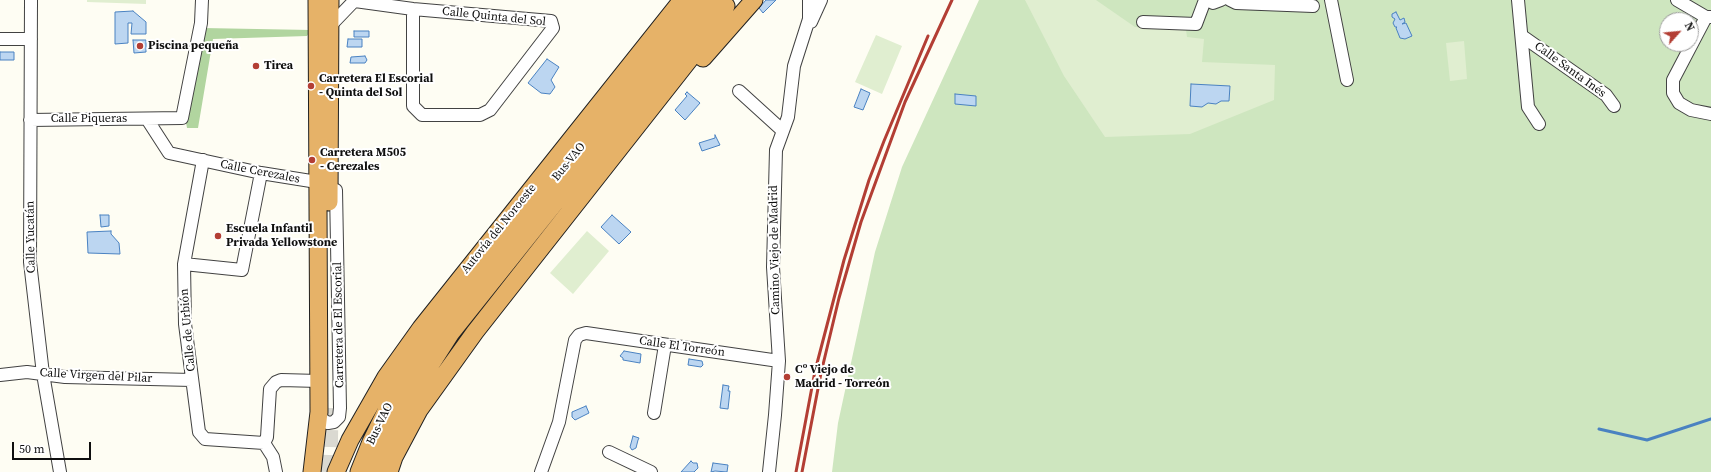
<!DOCTYPE html>
<html>
<head>
<meta charset="utf-8">
<style>
	body { margin:0 }
	#map { position:relative; width:1711px; height:472px; overflow:hidden; background:#fefdf3; font-family:"Source Serif 4",serif }
	canvas { display:block }
	.north { position:absolute; left:1659px; top:12px; width:40px; height:40px; box-sizing:border-box; background:#fff; border:1px solid #9f9f9f; border-radius:50%; rotate:63deg; font-size:11px; font-weight:700; line-height:16px; text-align:center; color:#0f0f0f }
	.north::after { content:''; display:block; margin:auto; width:14px; height:18px; background:#b33e34; clip-path:polygon(50% 0,100% 100%,50% 72%,0 100%) }
	.scale { position:absolute; left:12px; top:442px; width:79px; height:18px; box-sizing:border-box; border:2px solid #0f0f0f; border-top:0; padding-left:5px; font-size:12px; line-height:14px; white-space:nowrap; color:#0f0f0f; -webkit-text-stroke:3px #fff; paint-order:stroke }
</style>
</head>
<body>
<div id="map">
<canvas width="1711" height="472"></canvas>
<div class="north">N</div>
<div class="scale">50 m</div>
</div>
<script>
const g = document.querySelector('canvas').getContext('2d');
g.lineJoin = 'round';
function fill(path, color) {
  g.fillStyle = color;
  g.fill(path, 'evenodd');
}
function shape(rows) {
  const path = new Path2D();
  for (const r of rows) {
    path.moveTo(r[0], r[1]);
    for (let i = 2; i < r.length; i += 2) path.lineTo(r[i], r[i + 1]);
  }
  return path;
}
function strokePath(path, color, width, dash) {
  g.strokeStyle = color;
  g.lineWidth = width;
  g.lineCap = dash ? 'butt' : 'round';
  g.setLineDash(dash || []);
  g.stroke(path);
}
function label(font, color, halo, rows, align = 'center') {
  g.font = font + ' "Source Serif 4",serif';
  g.lineWidth = 4;
  g.setLineDash([]);
  g.textBaseline = 'middle';
  g.strokeStyle = halo;
  g.fillStyle = color;
  for (const [text, x, y, turn = 0] of rows) {
    g.save();
    g.translate(x, y);
    g.rotate((+turn || 0) * Math.PI / 180);
    g.textAlign = isNaN(turn) ? turn : align;
    if (halo) g.strokeText(text, 0, 0);
    g.fillText(text, 0, 0);
    g.restore();
  }
}
fill(shape([
	[979,0,1711,0,1711,472,832,472,838,423,875,252,902,167],
	[1667,20,1691,20,1691,44,1667,44]
]), '#cee6bf');
fill(shape([
	[203,28,311,30,307,36,213,39,198,128,187,128,186,122]
]), '#b1d59f');
fill(shape([
	[87,0,146,0,146,4,87,2],
	[1025,0,1096,0,1135,27,1186,30,1187,37,1204,39,1202,62,1275,65,1274,100,1190,134,1105,137,1064,76],
	[876,35,902,46,882,94,855,82],
	[1464,41,1467,79,1450,81,1446,43],
	[587,231,609,251,573,294,550,273]
]), '#e0eed0');
const water = shape([
	[766,0,776,0,763,13,759,8,766,0],
	[133,11,146,22,146,34,131,34,132,23,128,23,128,43,115,44,115,12,133,11],
	[1396,12,1400,20,1404,18,1405,22,1402,24,1406,23,1412,36,1405,39,1400,38,1396,28,1397,27,1395,27,1393,23,1395,19,1392,17,1392,14,1396,12],
	[354,31,369,31,369,37,354,37,354,31],
	[348,39,362,39,362,47,347,47,348,39],
	[133,40,146,40,146,52,134,53,133,40],
	[0,52,14,52,14,60,0,60,0,52],
	[365,56,367,60,365,63,350,63,351,57,365,56],
	[547,59,559,67,551,80,555,87,550,94,541,93,528,83,547,59],
	[1191,84,1230,86,1229,101,1221,101,1216,104,1208,103,1202,107,1190,106,1191,84],
	[861,89,870,93,863,110,854,107,861,89],
	[687,92,700,103,685,120,675,110,687,96,685,94,687,92],
	[955,94,976,96,976,106,955,104,955,94],
	[715,135,720,145,702,151,699,143,715,138,715,135],
	[100,215,109,215,109,226,101,227,100,215],
	[612,215,631,232,619,244,601,227,612,215],
	[111,231,111,234,119,243,120,254,88,253,87,232,111,231],
	[624,351,641,354,640,363,623,360,623,358,620,356,624,351],
	[689,359,702,361,703,365,701,367,688,365,689,359],
	[723,385,729,386,728,391,730,391,728,409,720,408,723,385],
	[586,406,589,413,575,420,572,417,572,412,586,406],
	[633,436,639,438,638,440,636,448,632,450,630,447,633,436],
	[691,461,693,463,697,463,698,468,694,472,681,472,691,461],
	[713,463,728,465,727,472,715,471,711,472,713,463]
]);
fill(water, '#bcd6f1');
strokePath(water, '#4a82c1', 1);
strokePath(shape([
	[1599,429,1647,440,1711,419]
]), '#4a82c1', 3);
strokePath(shape([
	[329,472,330,408]
]), '#dad9d1', 17, [17, 8]);
const minor = shape([
	[31,0,30,262,43,374,60,472],
	[1207,0,1213,3,1221,0],
	[1230,0,1236,3,1313,6],
	[1331,0,1347,80],
	[1518,0,1528,107,1539,124],
	[1677,0,1706,17,1711,17],
	[355,1,413,9,551,21,553,28,490,110,480,115,422,115,413,106,413,9],
	[1706,17,1673,80,1673,93,1679,103,1691,110,1711,114],
	[811,22,821,0],
	[1143,22,1196,24,1205,0],
	[330,26,355,0],
	[1522,36,1606,95,1614,106],
	[0,39,31,39],
	[739,91,783,131],
	[147,119,169,153,261,173,317,182],
	[30,120,182,118,201,23,202,0],
	[203,160,184,264,185,324,199,432,205,439,264,443],
	[184,264,242,270,261,173],
	[0,375,27,372,65,377,192,380],
	[319,412,323,420,328,423,334,422,339,417,340,408,336,190],
	[654,413,665,345],
	[609,452,651,472],
	[276,472,273,457,264,443,267,437,270,389,276,382,281,380,319,381],
	[541,472,559,422,575,340,579,335,586,333,779,361],
	[769,472,775,415,779,361,773,267,776,150,788,117,794,66,809,19,809,0]
]);
const highway = shape([
	[703,58,754,0],
	[329,202,330,0],
	[312,472,319,412,317,0],
	[336,472,350,440,386,377,421,328,682,0],
	[359,472,371,442,393,397,441,325,700,0],
	[375,472,383,451,410,397,451,333,717,0],
	[389,472,394,457,419,410,475,332,711,32,726,6]
]);
strokePath(minor, '#424242', 14);
strokePath(highway, '#202020', 19);
strokePath(minor, '#fff', 12);
strokePath(highway, '#e6b268', 17);
strokePath(shape([
	[796,472,815,371,844,260,869,180,884,141,928,36],
	[802,472,821,373,839,298,861,222,905,102,952,0]
]), '#b33e34', 3);
for (const [x, y, r, color] of [
	[140,46,4,"#b33e34"],
	[256,66,4,"#b33e34"],
	[311,86,4,"#b33e34"],
	[312,160,4,"#b33e34"],
	[218,236,4,"#b33e34"],
	[787,377,4,"#b33e34"]
]) {
  const dot = new Path2D();
  dot.arc(x, y, r, 0, 2 * Math.PI);
  g.fillStyle = color;
  g.fill(dot);
  strokePath(dot, '#fff', 1.5);
}
label('12px', '#0f0f0f', '#fff', [
	["Calle Quinta del Sol",494,17,6],
	["Calle Santa Inés",1570,70,36],
	["Calle Piqueras",89,119],
	["Bus-VAO",569,162,-51],
	["Calle Cerezales",260,172,11],
	["Autovía del Noroeste",499,229,-51],
	["Calle Yucatán",31,237,-91],
	["Camino Viejo de Madrid",775,250,-91],
	["Carretera de El Escorial",339,325,-91],
	["Calle de Urbión",188,330,-95],
	["Calle El Torreón",682,347,8],
	["Calle Virgen del Pilar",96,376,3],
	["Bus-VAO",380,424,-64]
]);
label('bold 12px', '#0f0f0f', '#fff', [
	["Piscina pequeña",148,46],
	["Tirea",264,66],
	["Carretera El Escorial",319,79],
	["- Quinta del Sol",319,93],
	["Carretera M505",320,153],
	["- Cerezales",320,167],
	["Escuela Infantil",226,229],
	["Privada Yellowstone",226,243],
	["Cº Viejo de",795,370],
	["Madrid - Torreón",795,384]
], 'left');
</script>
</body>
</html>
